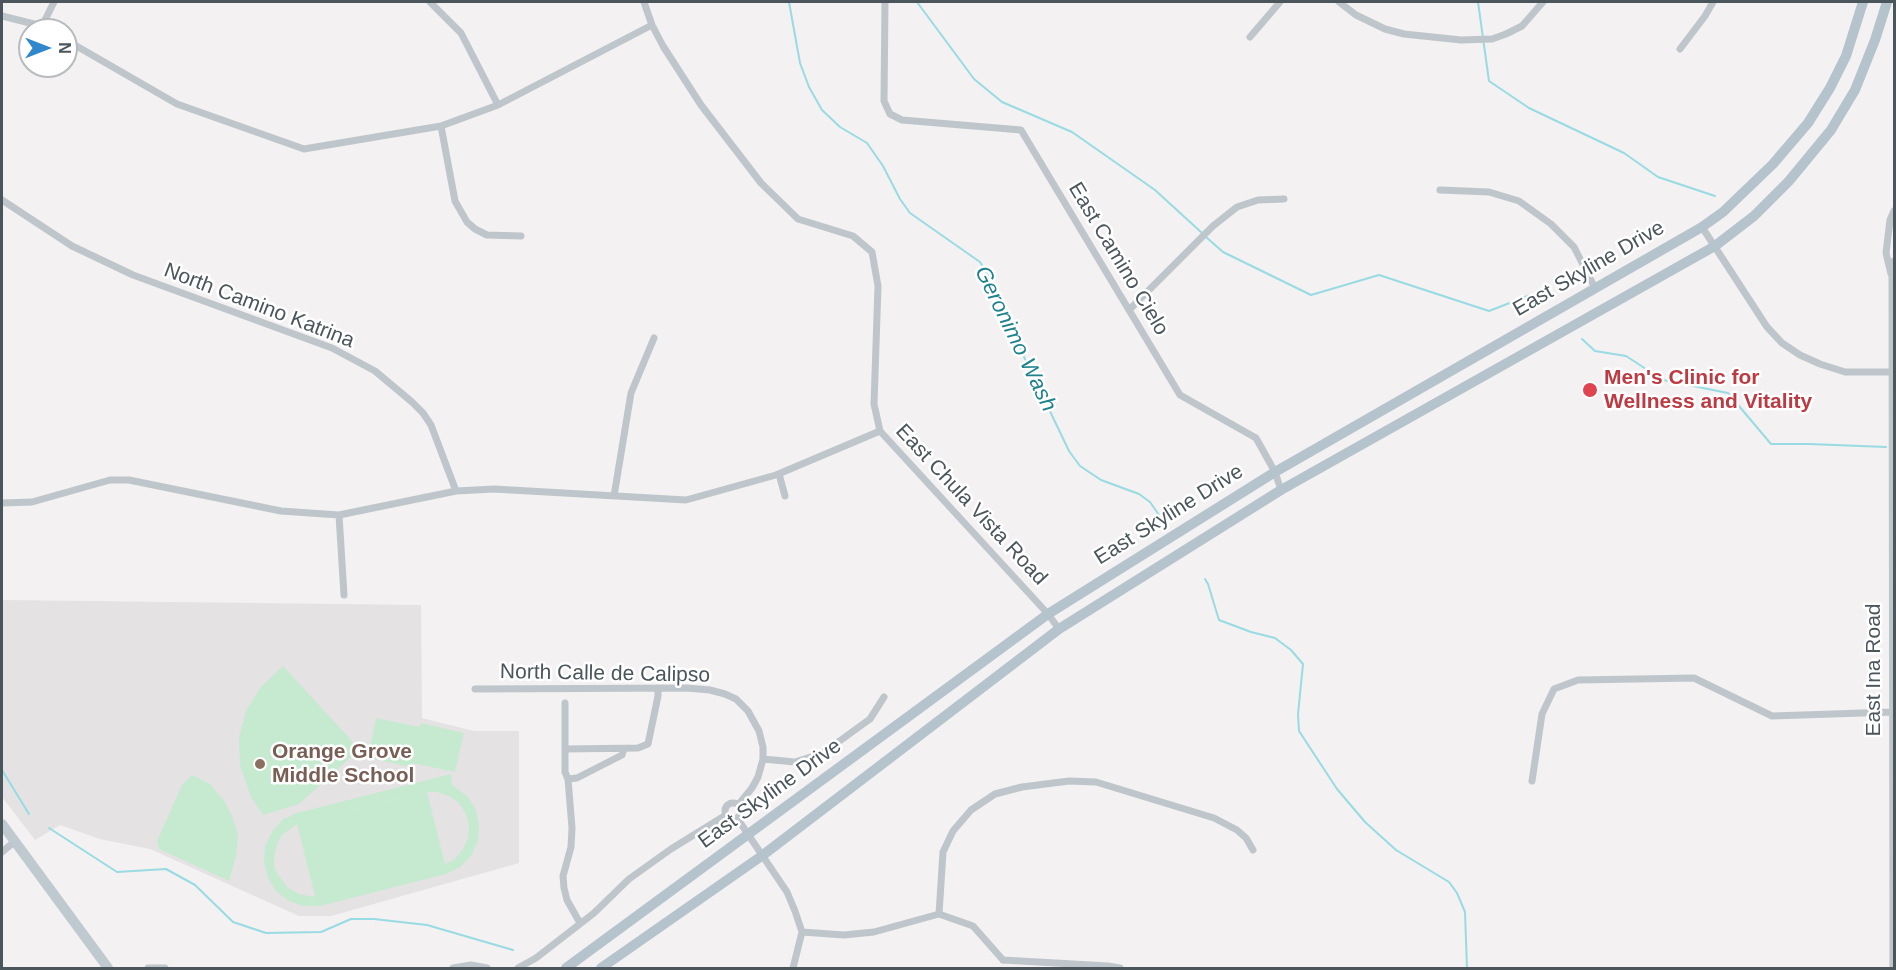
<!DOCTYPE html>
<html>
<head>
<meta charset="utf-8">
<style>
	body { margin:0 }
	#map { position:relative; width:1896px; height:970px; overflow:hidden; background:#f3f1f1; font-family:Arial,sans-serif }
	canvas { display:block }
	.frame { position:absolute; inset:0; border:3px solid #4b565c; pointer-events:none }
	.north { position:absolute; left:18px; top:18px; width:60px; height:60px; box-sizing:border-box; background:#fff; border:2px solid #b7bbbe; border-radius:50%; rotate:90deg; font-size:16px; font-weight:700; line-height:24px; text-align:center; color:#4b565c }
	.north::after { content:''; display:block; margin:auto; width:21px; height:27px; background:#3087ce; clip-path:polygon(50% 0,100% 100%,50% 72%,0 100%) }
</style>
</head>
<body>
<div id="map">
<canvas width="1896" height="970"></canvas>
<div class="frame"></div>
<div class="north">N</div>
</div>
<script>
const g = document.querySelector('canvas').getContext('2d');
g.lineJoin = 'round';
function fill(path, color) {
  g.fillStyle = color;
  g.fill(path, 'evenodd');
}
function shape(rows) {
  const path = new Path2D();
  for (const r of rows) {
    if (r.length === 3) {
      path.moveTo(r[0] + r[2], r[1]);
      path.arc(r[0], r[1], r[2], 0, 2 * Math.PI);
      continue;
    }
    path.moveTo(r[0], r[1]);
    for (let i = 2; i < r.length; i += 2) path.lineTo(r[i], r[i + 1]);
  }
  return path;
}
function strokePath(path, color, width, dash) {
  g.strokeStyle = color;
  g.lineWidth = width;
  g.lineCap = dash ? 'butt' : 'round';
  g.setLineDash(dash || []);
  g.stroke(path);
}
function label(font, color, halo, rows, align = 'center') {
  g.font = font + ' Arial,sans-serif';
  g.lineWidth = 5;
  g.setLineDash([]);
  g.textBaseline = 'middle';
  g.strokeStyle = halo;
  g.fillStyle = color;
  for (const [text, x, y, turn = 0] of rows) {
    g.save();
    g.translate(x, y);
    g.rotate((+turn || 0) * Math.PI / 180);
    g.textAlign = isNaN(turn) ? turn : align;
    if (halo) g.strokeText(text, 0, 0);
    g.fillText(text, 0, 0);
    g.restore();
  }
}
fill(shape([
	[2,600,421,605,422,718,474,731,519,731,519,863,331,916,299,916,150,849,100,839,60,825,35,840,2,797]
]), '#e4e2e3');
fill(shape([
	[283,666,352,741,352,756,299,804,263,815,251,797,240,765,239,737,246,711,260,688],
	[376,718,419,727,421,723,464,733,455,772,412,763,411,767,368,758],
	[451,774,452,785,468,797,476,810,479,826,478,841,471,856,460,867,446,874,320,906,304,906,289,901,276,891,268,878,264,862,265,847,272,832,282,820,297,813],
	[426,792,437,792,449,796,459,803,466,814,469,825,468,838,463,849,455,859,445,864,427,792,299,824],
	[297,824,315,896,314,897,299,894,287,887,276,872,274,864,275,852,278,842,282,835],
	[192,775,210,784,225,802,233,818,238,834,236,856,229,881,159,849,157,841,182,785]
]), '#c6ead0');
strokePath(shape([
	[789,2,800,63,809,87,822,110,840,127,867,143,883,166,900,199,910,213,980,262,992,282,1025,359,1069,451,1080,466,1101,480,1139,494,1150,502,1161,518],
	[917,2,974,79,1002,102,1072,132,1155,190,1202,233],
	[1478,2,1489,81,1529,108,1624,153,1658,177,1715,196],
	[1206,237,1223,252,1311,295,1379,275,1489,311,1530,295,1538,298],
	[1582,339,1595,351,1626,356,1663,380,1728,393,1771,444,1809,444,1886,447],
	[1205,579,1208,584,1219,620,1251,632,1275,638,1291,650,1303,664,1298,714,1299,731,1337,789,1365,822,1396,850,1449,882,1457,893,1465,912,1467,968],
	[2,770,29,814],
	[49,828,117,872,166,869,195,885,233,922,266,933,321,932,351,919,374,919,427,925,513,950]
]), '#98dbe2', 2);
strokePath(shape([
	[430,2,461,33,498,105],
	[644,2,652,25,663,46,701,105,761,183,798,219,853,236,872,252,878,286,874,404,880,431,1048,614,1059,629],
	[885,2,884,101,890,114,902,120,1021,130,1180,395,1256,438,1275,472,1281,490],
	[1339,2,1356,15,1385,29,1404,34,1461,40,1492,39,1506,34,1522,26,1543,2],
	[2,16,42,26,49,30],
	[42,26,54,2],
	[1250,37,1280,2],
	[66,40,177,104,304,149,441,126,498,105,652,25],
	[1680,49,1705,16,1713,2],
	[441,126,455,201,467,222,475,229,487,235,521,236],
	[1440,190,1489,192,1519,201,1551,224,1574,247,1595,288],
	[2,200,72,246,133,275,332,348,375,371,412,402,423,413,431,425,456,491],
	[1702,227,1767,327,1782,343,1800,355,1820,364,1845,372,1894,372],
	[1891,274,1886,253,1890,220,1894,211],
	[1129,310,1213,226,1237,207,1258,200,1284,199],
	[779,474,785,496],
	[614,496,631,393,654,338],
	[2,503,32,502,110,480,129,480,281,511,339,515,456,491,494,489,686,500,776,475,880,431],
	[339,515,344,595],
	[475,689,687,688,710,690,725,694,736,699,748,711,759,731,763,747,763,759,758,777,752,788,738,805],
	[565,703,565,772,568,779,572,828,571,847,563,876,564,888,567,900,580,923],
	[565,749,638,748,648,744,658,696,658,688],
	[763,759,795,762,823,753,870,719,884,697],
	[568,779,577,778,622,755,624,749],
	[1532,781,1542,714,1554,689,1578,680,1694,678,1772,716,1893,712],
	[733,811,8],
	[737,818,787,892,795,911,802,932,793,968],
	[2,852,14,842],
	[939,914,943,852,953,831,971,810,995,794,1022,787,1069,781,1096,782,1214,818,1237,830,1246,838,1253,850],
	[802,932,844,935,874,932,939,914,973,926,1003,960],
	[1003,960,1108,966,1120,968],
	[148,968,165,968],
	[453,968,471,965,487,968],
	[518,968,536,958,594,913,629,879,671,849,726,815],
	[1893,968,1892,276,1894,261]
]), '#bec6cc', 7);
strokePath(shape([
	[2,824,108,968]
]), '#bfc9d0', 10);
strokePath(shape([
	[566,968,1048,614,1275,472,1702,227,1723,212,1773,164,1808,123,1830,88,1846,56,1863,2],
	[601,968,763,855,1059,629,1281,490,1715,246,1754,216,1789,181,1831,130,1855,90,1875,40,1887,2]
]), '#b4c3cc', 10);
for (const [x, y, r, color] of [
	[1590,390,8,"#e0444e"],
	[260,764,6,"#8d6e63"]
]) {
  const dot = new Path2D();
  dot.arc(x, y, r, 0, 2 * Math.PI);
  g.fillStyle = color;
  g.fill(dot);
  strokePath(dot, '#fff', 2);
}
label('21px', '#4b565c', '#fff', [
	["East Camino Cielo",1118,259,59],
	["East Skyline Drive",1589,269,-30],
	["North Camino Katrina",259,306,21],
	["East Chula Vista Road",971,505,47],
	["East Skyline Drive",1169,515,-32],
	["East Ina Road",1874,670,-90],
	["North Calle de Calipso",605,674,1],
	["East Skyline Drive",770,794,-36]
]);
label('bold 21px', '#be3a42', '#fff', [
	["Men's Clinic for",1604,378],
	["Wellness and Vitality",1604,402]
], 'left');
label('bold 21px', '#785e54', '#fff', [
	["Orange Grove",272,752],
	["Middle School",272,776]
], 'left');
label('italic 22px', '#1e828d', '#fff', [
	["Geronimo Wash",1015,339,64]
]);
</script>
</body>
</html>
